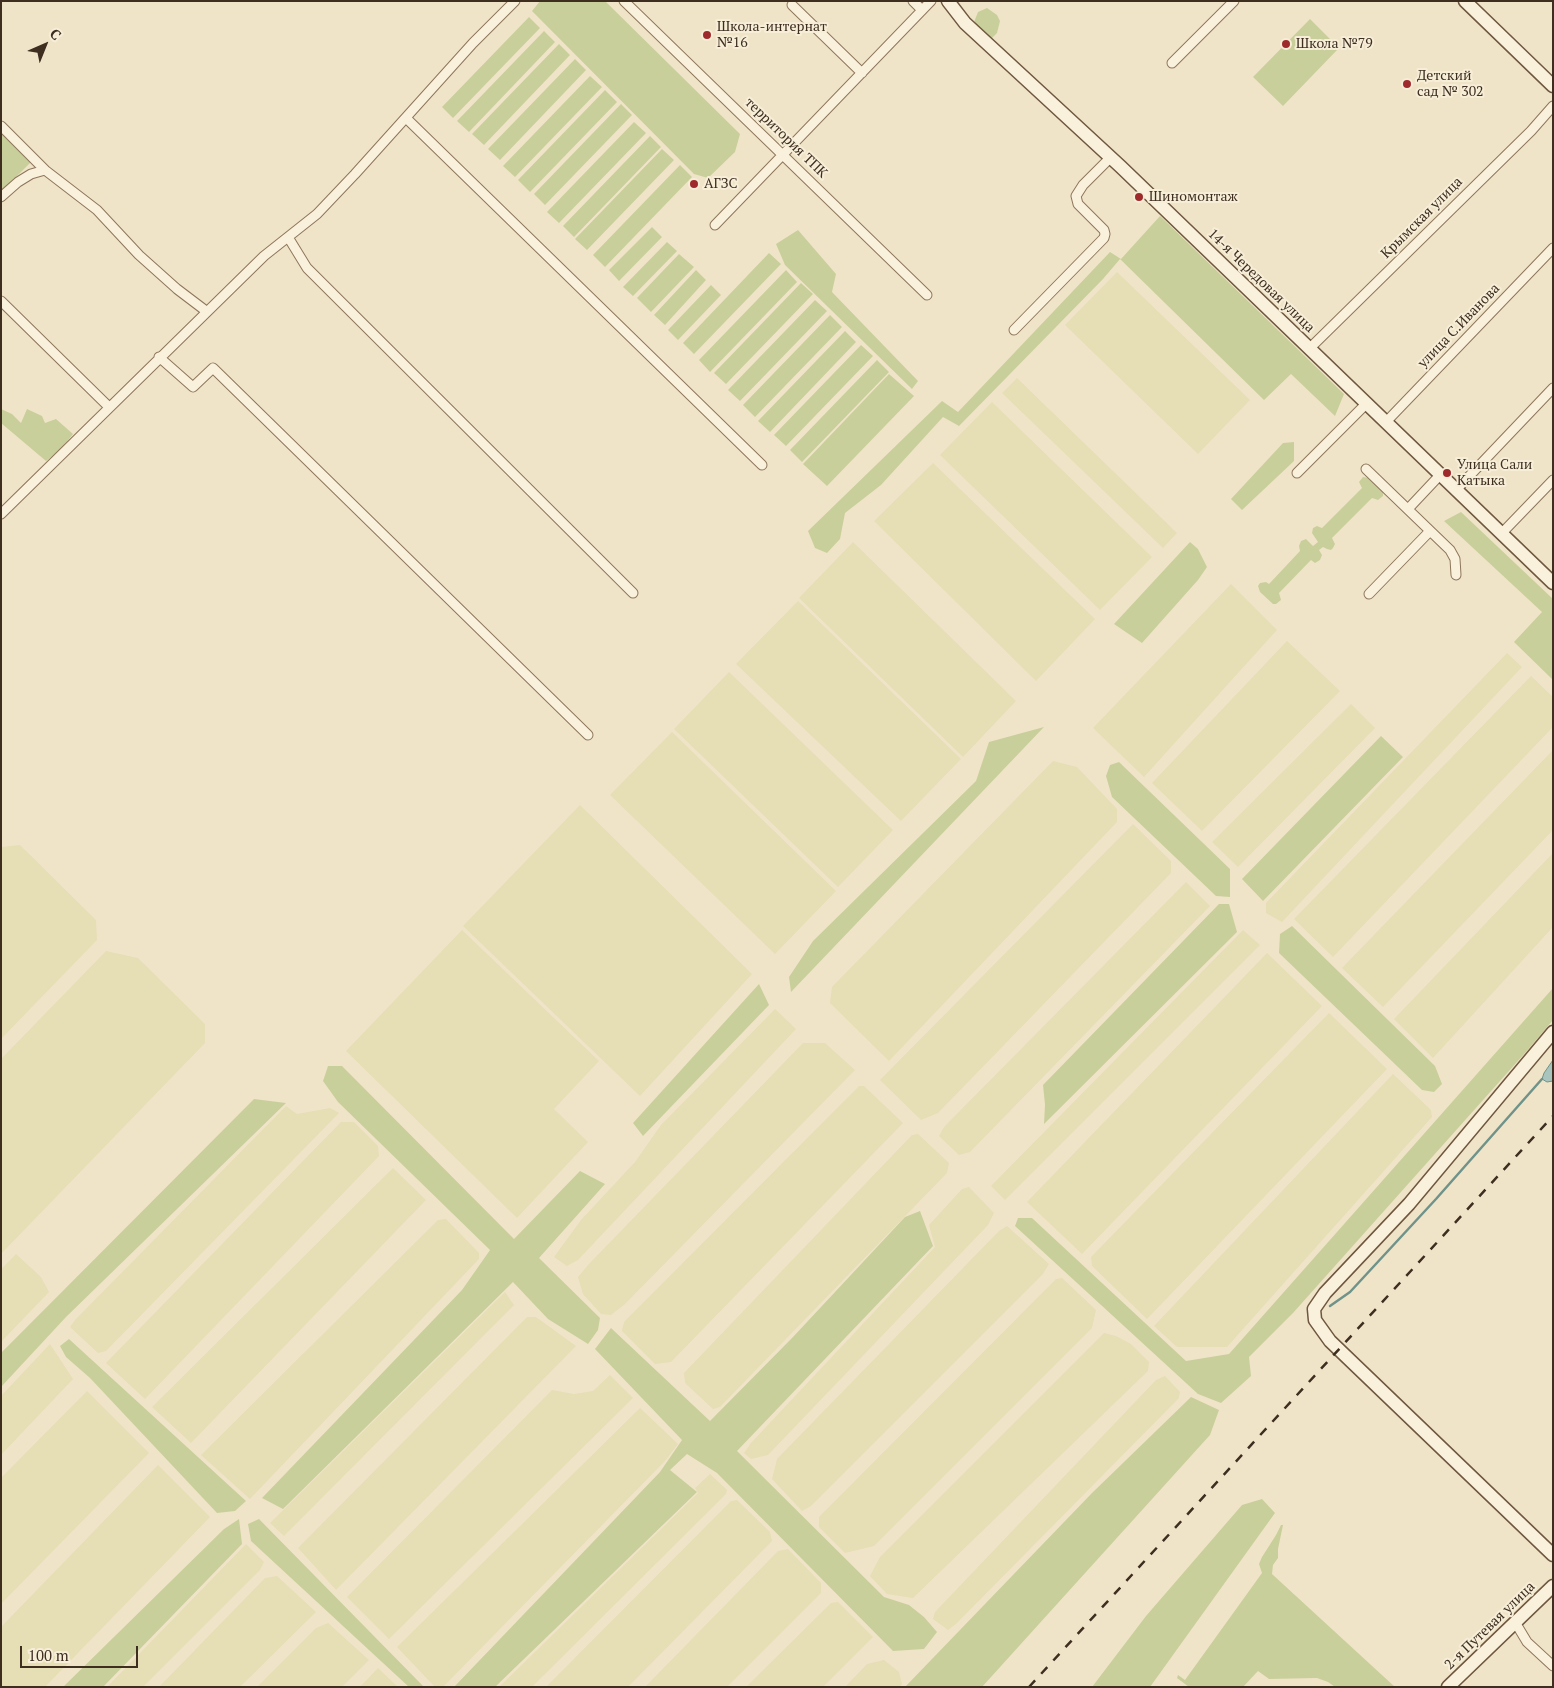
<!DOCTYPE html>
<html>
<head>
<meta charset="utf-8">
<style>
	body { margin:0 }
	#map { position:relative; width:1554px; height:1688px; overflow:hidden; background:#f0e4c8; font-family:"PT Serif",serif }
	canvas { display:block }
	.frame { position:absolute; inset:0; border:2px solid #3d2e20; pointer-events:none }
	.north { position:absolute; left:20px; top:20px; width:50px; height:50px; -webkit-text-stroke:4px #f7eed8; paint-order:stroke; rotate:44deg; font-size:14px; font-weight:700; line-height:20px; text-align:center; color:#3d2e20 }
	.north::after { content:''; display:block; margin:auto; width:18px; height:22px; background:#3d2e20; clip-path:polygon(50% 0,100% 100%,50% 72%,0 100%) }
	.scale { position:absolute; left:20px; top:1646px; width:118px; height:22px; box-sizing:border-box; border:2px solid #3d2e20; border-top:0; padding-left:6px; font-size:15px; line-height:18px; white-space:nowrap; color:#3d2e20; -webkit-text-stroke:4px #f7eed8; paint-order:stroke }
</style>
</head>
<body>
<div id="map">
<canvas width="1554" height="1688"></canvas>
<div class="frame"></div>
<div class="north">С</div>
<div class="scale">100 m</div>
</div>
<script>
const g = document.querySelector('canvas').getContext('2d');
g.lineJoin = 'round';
function fill(path, color) {
  g.fillStyle = color;
  g.fill(path, 'evenodd');
}
function shape(rows) {
  const path = new Path2D();
  for (const r of rows) {
    path.moveTo(r[0], r[1]);
    for (let i = 2; i < r.length; i += 2) path.lineTo(r[i], r[i + 1]);
  }
  return path;
}
function strokePath(path, color, width, dash) {
  g.strokeStyle = color;
  g.lineWidth = width;
  g.lineCap = dash ? 'butt' : 'round';
  g.setLineDash(dash || []);
  g.stroke(path);
}
function label(font, color, halo, rows, align = 'center') {
  g.font = font + ' "PT Serif",serif';
  g.lineWidth = 4;
  g.setLineDash([]);
  g.textBaseline = 'middle';
  g.strokeStyle = halo;
  g.fillStyle = color;
  for (const [text, x, y, turn = 0] of rows) {
    g.save();
    g.translate(x, y);
    g.rotate((+turn || 0) * Math.PI / 180);
    g.textAlign = isNaN(turn) ? turn : align;
    if (halo) g.strokeText(text, 0, 0);
    g.fillText(text, 0, 0);
    g.restore();
  }
}
fill(shape([
	[1117,272,1250,400,1198,454,1065,325],
	[1017,378,1177,533,1163,548,1002,393],
	[992,402,1152,557,1100,610,940,455],
	[933,463,1095,619,1036,681,874,521],
	[853,542,1016,701,963,757,799,598],
	[1231,584,1277,630,1144,777,1093,728],
	[798,601,961,759,901,821,736,664],
	[1287,641,1340,691,1202,831,1152,783],
	[1507,653,1522,667,1282,922,1266,913,1266,903],
	[729,672,893,830,838,887,674,729],
	[1531,676,1553,697,1553,727,1333,957,1294,919],
	[1351,704,1375,728,1238,867,1212,842],
	[672,732,836,891,775,954,610,795],
	[1553,750,1553,830,1383,1007,1342,968],
	[1053,761,1077,767,1117,809,1117,822,889,1061,830,1003,832,987],
	[580,805,752,974,640,1096,463,926],
	[1133,824,1171,861,1171,873,938,1113,921,1120,880,1080],
	[20,845,96,920,97,940,1,1039,1,847],
	[1553,853,1553,927,1433,1058,1394,1019],
	[1186,882,1210,906,970,1152,959,1155,939,1136,944,1127],
	[462,930,599,1061,554,1109,588,1142,517,1218,346,1051],
	[1243,930,1260,945,1005,1200,991,1186],
	[106,951,138,958,205,1024,205,1043,1,1254,1,1059],
	[1267,953,1322,1006,1082,1254,1027,1202],
	[775,1009,796,1029,578,1260,567,1266,554,1257,581,1220,635,1162,661,1125],
	[1329,1013,1387,1069,1147,1319,1092,1266,1091,1257],
	[803,1043,825,1043,855,1070,625,1304,611,1315,601,1314,583,1294,578,1277,588,1265],
	[1393,1074,1431,1110,1432,1117,1227,1347,1177,1347,1154,1326],
	[859,1086,864,1086,903,1123,671,1362,655,1364,622,1331,624,1322],
	[286,1106,297,1114,330,1108,339,1113,106,1351,98,1353,70,1327,75,1320],
	[341,1122,354,1122,378,1146,379,1156,145,1399,106,1363],
	[918,1134,949,1163,947,1173,720,1407,713,1409,685,1383,684,1373,912,1135],
	[393,1168,426,1200,191,1443,152,1407],
	[969,1187,994,1213,988,1225,768,1455,751,1459,744,1453,751,1443,935,1247,929,1225,962,1189],
	[446,1219,479,1253,479,1259,250,1499,201,1455,438,1220],
	[1007,1226,1049,1264,1043,1274,811,1506,802,1511,772,1479,777,1459,999,1231],
	[16,1254,41,1277,49,1292,1,1342,1,1269],
	[1062,1278,1096,1310,1092,1328,874,1546,845,1553,819,1527,819,1517,1056,1279],
	[505,1292,514,1305,284,1536,270,1523],
	[527,1317,536,1317,576,1346,336,1590,298,1548],
	[1104,1333,1116,1336,1131,1344,1149,1362,1148,1371,913,1598,887,1594,870,1576,880,1557],
	[50,1344,73,1379,1,1455,1,1396],
	[610,1375,633,1398,389,1639,347,1597,552,1390,574,1394,593,1391],
	[1165,1376,1180,1392,1179,1398,956,1624,948,1630,933,1619,935,1612,1156,1380],
	[87,1391,149,1453,1,1604,1,1478],
	[640,1408,678,1444,665,1461,443,1687,435,1687,397,1647],
	[158,1465,210,1517,45,1687,1,1687,1,1627],
	[710,1474,727,1490,726,1494,532,1687,499,1687,698,1493,695,1488],
	[737,1500,770,1532,772,1541,628,1687,546,1687,731,1501],
	[246,1544,264,1562,260,1570,143,1687,107,1687],
	[788,1549,821,1583,821,1593,727,1687,645,1687,778,1551],
	[277,1576,316,1612,240,1687,159,1687,265,1578],
	[838,1602,873,1637,823,1687,746,1687,831,1603],
	[328,1623,369,1660,342,1687,257,1687,316,1628],
	[884,1660,899,1672,902,1684,900,1687,845,1687,867,1664],
	[378,1668,398,1687,360,1687]
]), '#e6deb5');
fill(shape([
	[540,1,605,1,740,134,735,152,708,178,694,174,532,11],
	[987,8,997,15,1000,21,997,33,991,39,974,22,978,12],
	[529,17,540,28,453,118,442,107],
	[1310,19,1339,48,1283,106,1253,77],
	[544,31,555,42,469,132,457,121],
	[559,44,570,55,484,145,472,134],
	[575,59,586,70,500,160,488,149],
	[590,76,602,87,515,177,503,166],
	[605,90,617,102,530,192,518,180],
	[621,104,632,115,545,205,534,194],
	[634,122,646,133,559,223,547,212],
	[1,133,5,134,31,162,1,192],
	[650,136,661,147,574,237,563,226],
	[662,149,674,160,587,250,575,239],
	[680,165,692,177,605,267,593,255],
	[1160,216,1344,394,1335,416,1291,374,1264,400,1120,259,1103,279,959,426,943,417,881,485,845,513,840,539,827,553,815,548,808,531,942,401,958,412,1110,252,1121,259],
	[652,227,662,237,619,281,609,270],
	[798,230,836,274,832,292,918,381,912,389,785,265,776,244],
	[667,242,677,251,633,296,623,287],
	[769,253,781,264,694,354,683,343],
	[679,254,694,267,651,312,637,298],
	[696,270,706,280,665,325,654,315],
	[786,270,797,282,710,372,699,360],
	[801,283,813,294,726,384,714,373],
	[711,285,721,295,678,340,668,330],
	[815,300,827,311,740,401,728,390],
	[830,315,842,327,755,417,743,405],
	[845,331,856,342,770,432,758,421],
	[861,345,873,356,786,446,774,435],
	[877,360,889,372,802,462,790,450],
	[889,374,914,396,827,486,803,464],
	[1,409,12,414,21,423,27,409,42,416,45,423,56,419,73,434,61,449,46,461,1,423],
	[1294,442,1294,461,1242,510,1231,499,1283,443],
	[1363,477,1369,478,1383,492,1383,496,1378,500,1372,498,1332,538,1335,544,1333,548,1331,550,1327,549,1323,547,1319,550,1322,555,1320,560,1315,563,1311,560,1279,593,1281,600,1276,604,1273,604,1260,592,1258,586,1260,583,1266,582,1269,584,1300,551,1299,546,1301,541,1306,539,1313,546,1318,542,1312,533,1313,528,1317,526,1322,528,1362,488,1359,482],
	[1461,512,1553,599,1553,680,1514,642,1542,612,1444,521],
	[1190,542,1198,549,1207,567,1198,580,1142,643,1114,624],
	[1044,727,791,992,789,977,813,941,976,781,989,742],
	[1381,736,1403,757,1263,901,1242,879],
	[1119,762,1230,869,1230,897,1216,896,1112,797,1106,776,1110,765],
	[1219,904,1229,904,1237,932,1044,1124,1045,1105,1043,1085],
	[1292,926,1435,1066,1442,1084,1434,1092,1422,1090,1279,953,1280,934],
	[759,984,769,1005,643,1136,633,1123],
	[1553,988,1553,1020,1525,1053,1293,1313,1249,1357,1251,1376,1221,1403,1198,1394,1015,1226,1018,1218,1032,1218,1186,1361,1229,1354],
	[328,1066,342,1066,514,1239,580,1171,605,1184,539,1258,600,1318,598,1330,588,1344,548,1319,513,1282,283,1509,262,1498,462,1290,490,1250,338,1102,323,1081],
	[254,1099,286,1103,66,1317,1,1387,1,1353],
	[920,1211,933,1246,737,1451,884,1597,909,1605,924,1617,937,1632,924,1649,893,1651,717,1473,687,1454,670,1470,697,1492,495,1687,454,1687,660,1472,682,1440,595,1349,611,1328,710,1421,793,1337,905,1217],
	[69,1339,246,1501,235,1511,217,1513,90,1378,66,1357,60,1346],
	[1191,1397,1219,1410,1210,1435,982,1687,905,1687,1092,1493],
	[1262,1499,1275,1513,1150,1687,1092,1687,1146,1616,1242,1505],
	[239,1519,242,1544,103,1687,63,1687,224,1529],
	[259,1519,424,1687,409,1687,251,1541,248,1524],
	[1281,1525,1283,1525,1278,1549,1278,1558,1273,1565,1272,1574,1395,1687,1335,1687,1328,1682,1317,1678,1269,1679,1258,1671,1243,1687,1189,1687,1177,1678,1178,1675,1185,1680,1262,1573,1259,1564,1262,1557,1276,1535]
]), '#c9cf9b');
const water = shape([
	[1553,1060,1553,1081,1547,1082,1542,1079,1544,1073,1553,1060]
]);
fill(water, '#a9c4bc');
strokePath(water, '#6f938a', 1);
strokePath(shape([
	[1330,1306,1350,1292,1436,1199,1542,1079]
]), '#6f938a', 2.5);
const street = shape([
	[624,1,927,295],
	[913,1,922,10],
	[792,5,862,73],
	[1172,63,1234,1],
	[406,118,762,465],
	[1,126,45,170,97,210,139,255,177,289,206,311],
	[1,197,18,182,31,174,45,170],
	[715,225,931,1],
	[288,237,307,268,633,593],
	[1,301,109,407],
	[1014,330,1104,238,1105,234,1104,230,1078,204,1076,196,1083,185,1110,158],
	[1309,349,1531,131,1553,106],
	[159,357,193,387,213,368,588,735],
	[1386,422,1553,248],
	[1366,469,1450,550,1455,559,1456,575],
	[1297,473,1366,404],
	[1456,490,1553,388],
	[1408,509,1440,475],
	[1,514,264,256,317,214,355,174,473,43,515,1],
	[1501,534,1553,480],
	[1369,594,1430,531],
	[1515,1622,1527,1642,1553,1666]
]);
const secondary = shape([
	[948,1,965,23,1121,167,1553,583],
	[1465,1,1553,86],
	[1553,1032,1409,1204,1325,1293,1314,1309,1315,1320,1330,1341,1553,1555],
	[1448,1687,1553,1586]
]);
strokePath(street, '#8d765c', 11);
strokePath(secondary, '#6f573f', 15);
strokePath(street, '#faf1dc', 9);
strokePath(secondary, '#faf1dc', 12);
strokePath(shape([
	[1029,1687,1553,1116]
]), '#3d2e20', 2.5, [9, 9]);
for (const [x, y, r, color] of [
	[707,35,5,"#9e2a2b"],
	[1286,44,5,"#9e2a2b"],
	[1407,84,5,"#9e2a2b"],
	[694,184,5,"#9e2a2b"],
	[1139,197,5,"#9e2a2b"],
	[1447,473,5,"#9e2a2b"]
]) {
  const dot = new Path2D();
  dot.arc(x, y, r, 0, 2 * Math.PI);
  g.fillStyle = color;
  g.fill(dot);
  strokePath(dot, '#f7eed8', 2);
}
label('14px', '#3d2e20', '#f7eed8', [
	["Школа-интернат",717,27],
	["№16",717,43],
	["Школа №79",1296,44],
	["Детский",1417,76],
	["сад № 302",1417,92],
	["АГЗС",704,184],
	["Шиномонтаж",1149,197],
	["Улица Сали",1457,465],
	["Катыка",1457,481]
], 'left');
label('14px', '#3d2e20', '#f7eed8', [
	["территория ТПК",786,138,44],
	["Крымская улица",1422,218,-45],
	["14-я Чередовая улица",1261,281,44],
	["улица С.Иванова",1459,326,-46],
	["2-я Путевая улица",1490,1626,-44]
]);
</script>
</body>
</html>
